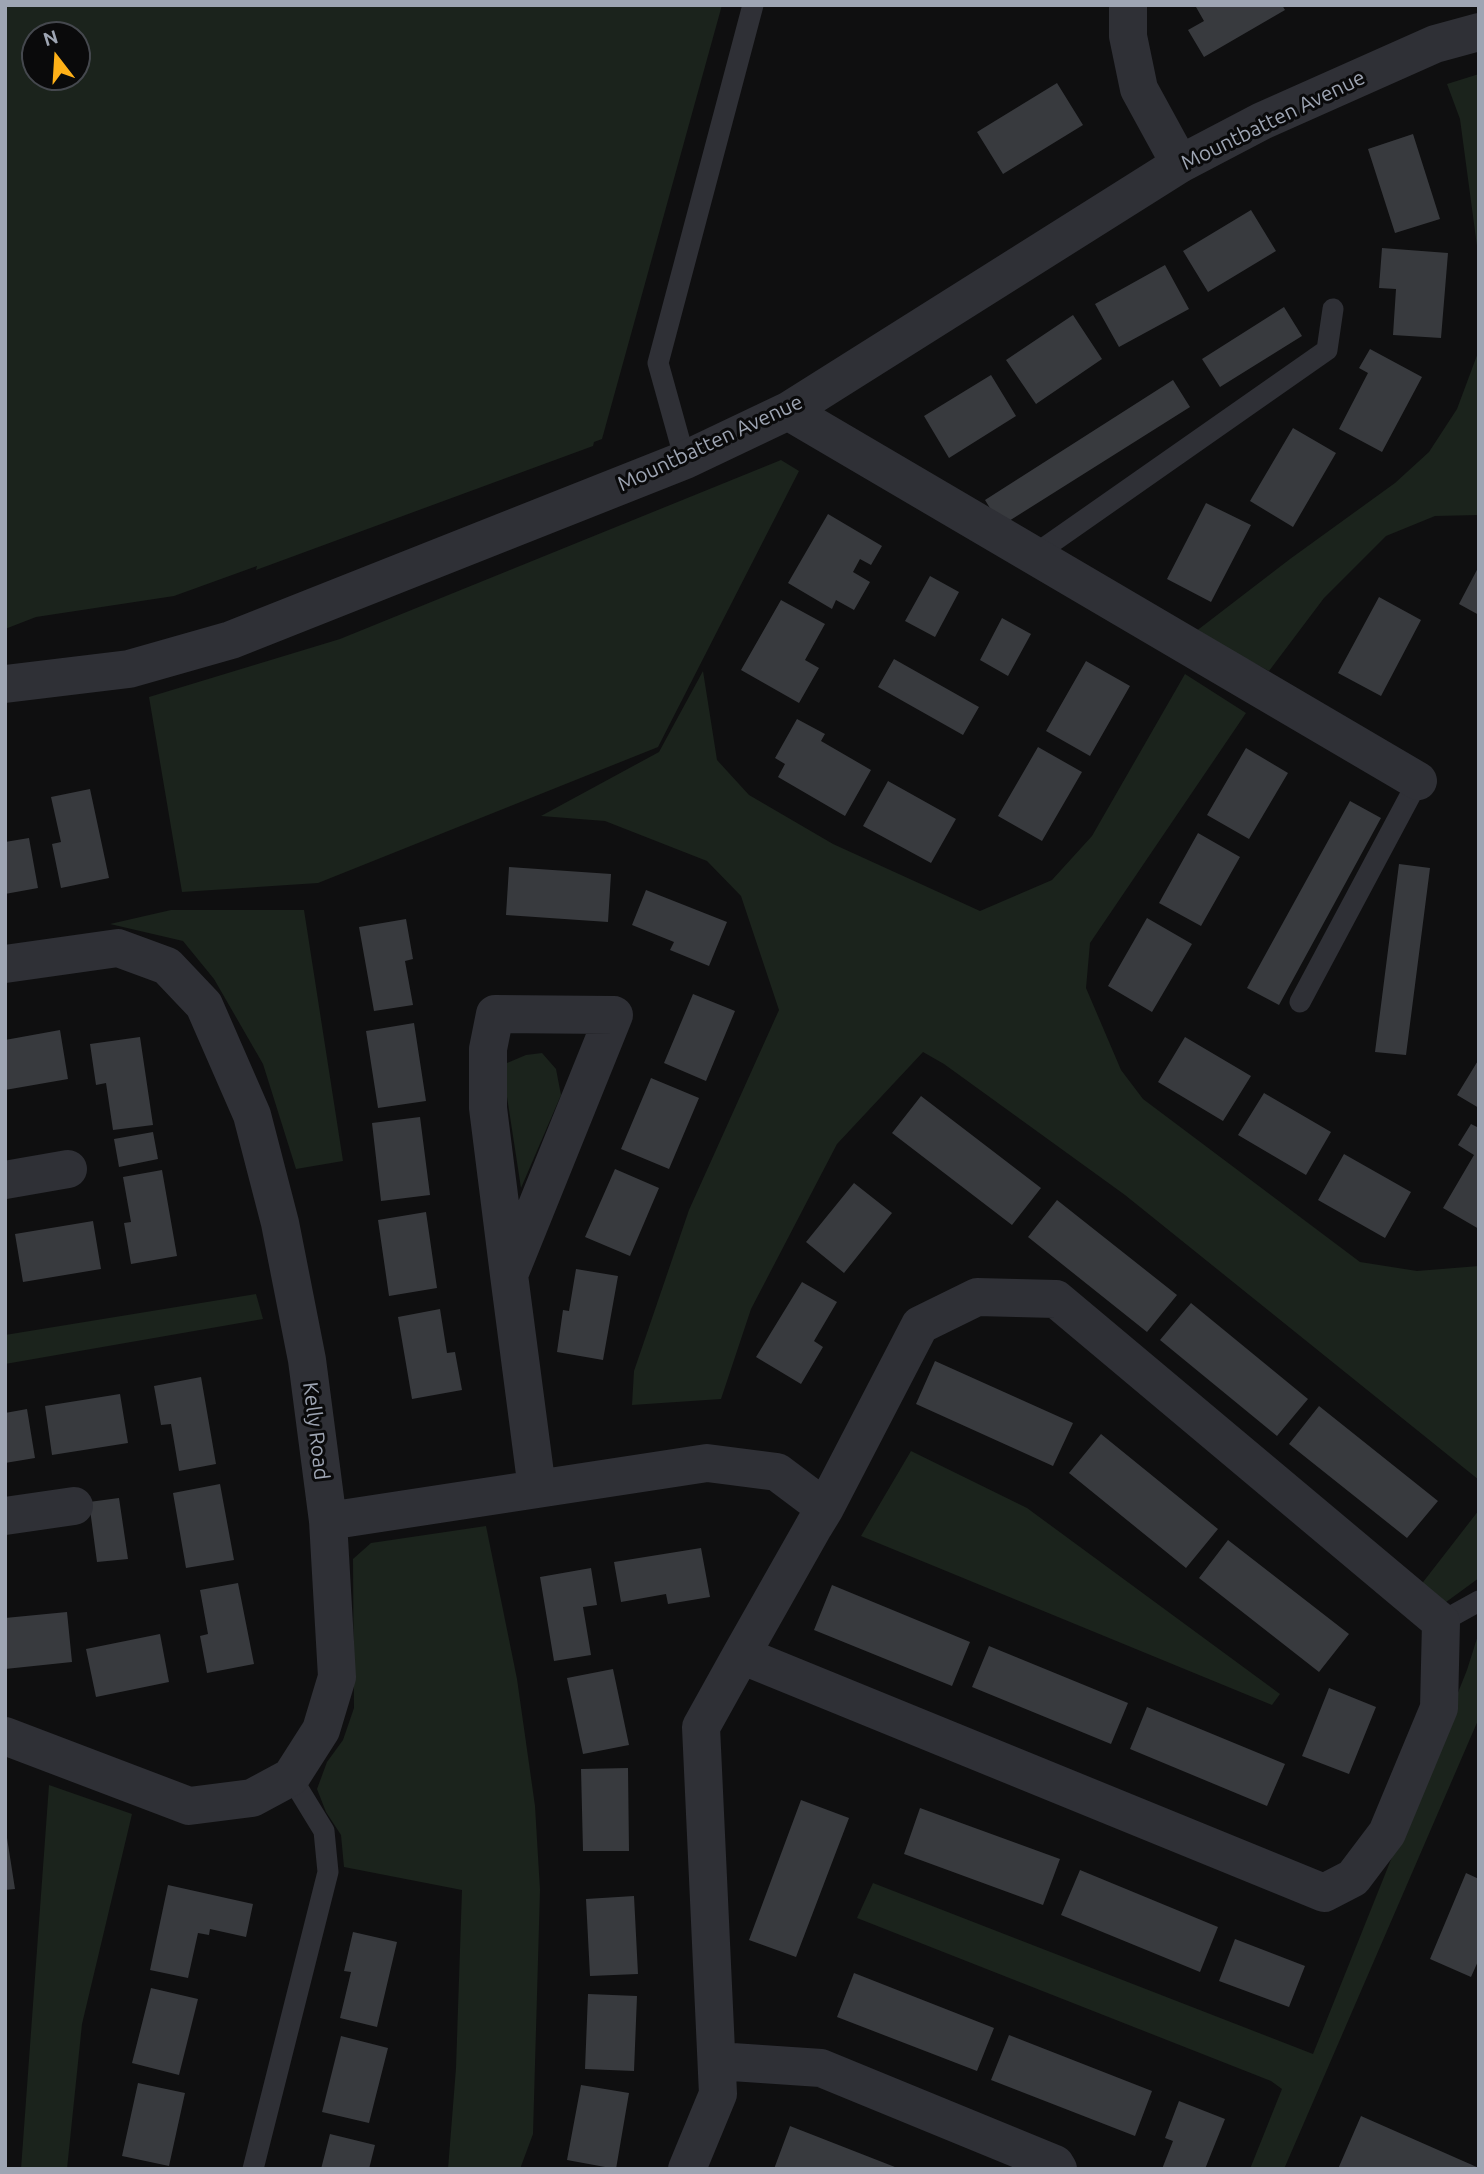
<!DOCTYPE html>
<html>
<head>
<meta charset="utf-8">
<style>
	body { margin:0 }
	#map { position:relative; width:1484px; height:2174px; overflow:hidden; background:#0f0f10; font-family:Ubuntu,sans-serif }
	canvas { display:block }
	.frame { position:absolute; inset:0; border:7px solid #9ea5b3; pointer-events:none }
	.north { position:absolute; left:21px; top:21px; width:70px; height:70px; box-sizing:border-box; background:#0a0a0b; border:2px solid #45484e; border-radius:50%; rotate:343deg; font-size:19px; font-weight:700; line-height:28px; text-align:center; color:#9ea5b3 }
	.north::after { content:''; display:block; margin:auto; width:24px; height:32px; background:#ffb118; clip-path:polygon(50% 0,100% 100%,50% 72%,0 100%) }
</style>
</head>
<body>
<div id="map">
<canvas width="1484" height="2174"></canvas>
<div class="frame"></div>
<div class="north">N</div>
</div>
<script>
const g = document.querySelector('canvas').getContext('2d');
g.lineJoin = 'round';
function fill(path, color) {
  g.fillStyle = color;
  g.fill(path, 'evenodd');
}
function shape(rows) {
  const path = new Path2D();
  for (const r of rows) {
    path.moveTo(r[0], r[1]);
    for (let i = 2; i < r.length; i += 2) path.lineTo(r[i], r[i + 1]);
  }
  return path;
}
function strokePath(path, color, width, dash) {
  g.strokeStyle = color;
  g.lineWidth = width;
  g.lineCap = dash ? 'butt' : 'round';
  g.setLineDash(dash || []);
  g.stroke(path);
}
function label(font, color, halo, rows, align = 'center') {
  g.font = font + ' Ubuntu,sans-serif';
  g.lineWidth = 6;
  g.setLineDash([]);
  g.textBaseline = 'middle';
  g.strokeStyle = halo;
  g.fillStyle = color;
  for (const [text, x, y, turn = 0] of rows) {
    g.save();
    g.translate(x, y);
    g.rotate((+turn || 0) * Math.PI / 180);
    g.textAlign = isNaN(turn) ? turn : align;
    if (halo) g.strokeText(text, 0, 0);
    g.fillText(text, 0, 0);
    g.restore();
  }
}
fill(shape([
	[5,5,722,5,602,439,594,442,593,446,256,570,257,566,174,596,36,617,5,629],
	[35,35,77,35,77,77,35,77],
	[1479,74,1479,261,1460,119,1447,84],
	[1479,350,1479,515,1435,516,1386,536,1324,598,1269,671,1195,632,1290,559,1395,483,1429,452,1457,409],
	[781,460,799,471,658,747,318,883,182,892,149,697,340,639],
	[703,671,717,760,749,795,833,844,980,911,1052,880,1092,836,1185,674,1246,713,1090,943,1086,988,1121,1070,1143,1099,1360,1262,1417,1271,1479,1266,1479,1480,1125,1195,944,1064,923,1052,837,1144,751,1309,721,1399,632,1405,634,1371,689,1210,779,1010,741,896,707,861,605,821,541,816,659,752],
	[171,910,304,910,343,1161,296,1169,263,1064,214,979,183,941,110,924],
	[542,1053,556,1069,561,1095,521,1188,505,1084,507,1063,526,1055],
	[256,1294,263,1319,5,1364,5,1335],
	[911,1451,1027,1508,1280,1694,1272,1705,861,1536],
	[1479,1510,1479,1578,1442,1605,1420,1586],
	[486,1526,517,1679,535,1806,540,1890,533,2134,520,2169,448,2169,456,2068,462,1890,344,1867,341,1835,326,1812,317,1789,327,1762,343,1740,354,1708,353,1559,371,1543],
	[1479,1632,1479,1718,1284,2169,1250,2169,1282,2089,1271,2081,857,1918,873,1883,1313,2054,1467,1670],
	[49,1785,132,1814,82,2024,67,2169,21,2169]
]), '#1b231c');
fill(shape([
	[1199,5,1282,5,1285,10,1204,57,1188,30,1204,21,1196,7],
	[1057,83,1083,125,1003,174,977,132],
	[1413,134,1440,219,1395,233,1368,149],
	[1251,210,1276,251,1208,292,1183,251],
	[1382,248,1448,253,1441,338,1393,335,1396,289,1379,288],
	[1165,265,1189,309,1119,347,1095,304],
	[1284,307,1302,336,1220,387,1202,359],
	[1073,315,1102,359,1036,404,1006,360],
	[1370,349,1422,377,1382,452,1339,429,1368,373,1359,368],
	[991,375,1016,416,949,458,924,416],
	[1173,380,1190,407,1001,526,985,500],
	[1293,428,1336,453,1293,527,1250,501],
	[1206,503,1251,525,1211,602,1167,579],
	[828,514,882,546,871,565,860,559,853,572,870,582,854,610,836,600,832,609,788,583],
	[1479,566,1479,615,1459,604],
	[930,576,959,592,935,637,905,621],
	[1379,597,1421,620,1381,696,1338,673],
	[781,600,825,624,805,660,819,668,799,703,741,670],
	[1002,618,1031,634,1008,676,980,660],
	[894,659,979,707,963,735,878,687],
	[1086,661,1130,686,1090,756,1046,731],
	[797,719,825,734,821,741,871,770,845,816,778,777,785,764,775,758],
	[1038,747,1082,772,1042,841,998,816],
	[1246,748,1288,773,1249,839,1207,815],
	[888,781,956,819,931,863,863,826],
	[90,789,109,878,61,888,52,844,61,842,51,797],
	[1350,801,1381,818,1279,1005,1247,988],
	[1198,833,1240,857,1201,926,1159,903],
	[29,838,38,888,5,894,5,842],
	[1399,864,1430,868,1406,1055,1375,1052],
	[509,867,611,874,608,922,506,915],
	[646,890,727,922,709,966,670,950,674,942,632,925],
	[1147,918,1192,944,1152,1012,1108,986],
	[406,919,413,959,405,961,413,1005,374,1011,359,927],
	[693,994,735,1011,706,1081,664,1063],
	[414,1023,426,1101,378,1108,366,1031],
	[60,1030,68,1079,5,1090,5,1040],
	[140,1037,153,1125,113,1130,106,1083,96,1085,90,1044],
	[1185,1037,1251,1076,1223,1121,1158,1082],
	[1479,1059,1479,1108,1457,1095],
	[651,1078,699,1098,669,1169,621,1149],
	[1264,1093,1331,1132,1306,1175,1238,1135],
	[921,1096,1041,1188,1012,1225,892,1133],
	[420,1117,430,1195,381,1201,372,1123],
	[1471,1124,1479,1128,1479,1229,1443,1208,1474,1155,1458,1145],
	[153,1132,158,1159,119,1167,114,1139],
	[1344,1154,1411,1192,1385,1238,1318,1200],
	[615,1169,659,1188,630,1256,585,1237],
	[162,1170,177,1256,131,1264,124,1223,131,1222,123,1177],
	[854,1183,892,1213,844,1273,806,1242],
	[1057,1200,1177,1295,1147,1332,1028,1237],
	[426,1212,437,1288,389,1296,378,1220],
	[93,1221,101,1269,23,1282,15,1234],
	[576,1269,618,1276,603,1360,557,1352,563,1310,569,1311],
	[802,1282,837,1302,814,1341,823,1347,801,1384,756,1357],
	[1191,1303,1308,1399,1277,1436,1160,1340],
	[440,1309,447,1353,455,1352,462,1390,412,1399,398,1317],
	[935,1361,1073,1423,1053,1466,916,1404],
	[201,1377,216,1464,179,1471,171,1424,161,1425,154,1386],
	[120,1394,128,1443,52,1455,45,1406],
	[1319,1406,1438,1501,1407,1538,1289,1444],
	[27,1409,35,1458,5,1463,5,1413],
	[1101,1434,1218,1529,1186,1568,1069,1473],
	[220,1484,234,1560,186,1568,173,1493],
	[119,1498,128,1559,97,1562,89,1502],
	[1228,1540,1349,1634,1319,1672,1199,1578],
	[701,1548,710,1597,668,1604,666,1594,621,1602,614,1562],
	[591,1568,597,1605,583,1607,591,1655,554,1661,540,1577],
	[238,1583,254,1664,207,1673,200,1636,208,1634,200,1590],
	[832,1585,970,1642,952,1686,814,1630],
	[67,1612,72,1662,5,1669,5,1618],
	[160,1634,169,1682,96,1697,86,1649],
	[989,1646,1128,1703,1111,1744,972,1687],
	[613,1669,629,1745,583,1754,567,1678],
	[1329,1688,1376,1707,1349,1774,1302,1756],
	[1147,1707,1285,1764,1267,1806,1130,1749],
	[628,1768,629,1851,583,1851,581,1769],
	[801,1800,849,1818,796,1957,749,1940],
	[920,1808,1060,1859,1043,1905,904,1854],
	[5,1825,15,1889,5,1890],
	[1080,1870,1218,1927,1200,1972,1061,1915],
	[1466,1873,1479,1879,1479,1959,1471,1977,1430,1959],
	[168,1885,253,1904,246,1937,210,1929,209,1935,198,1933,188,1978,150,1970],
	[634,1896,638,1974,590,1976,586,1899],
	[353,1932,397,1942,377,2027,340,2018,351,1972,344,1971],
	[1235,1939,1305,1966,1289,2007,1219,1981],
	[854,1973,994,2028,977,2071,837,2017],
	[151,1988,198,1999,179,2075,132,2063],
	[588,1994,637,1996,634,2071,585,2069],
	[1009,2035,1152,2091,1135,2136,991,2080],
	[341,2036,388,2048,369,2123,322,2112],
	[138,2083,185,2093,169,2166,122,2156],
	[581,2085,629,2093,616,2169,567,2160],
	[1179,2101,1225,2119,1205,2169,1162,2169,1173,2141,1165,2138],
	[1361,2116,1479,2168,1479,2169,1338,2169],
	[790,2126,900,2169,774,2169],
	[330,2134,375,2145,369,2169,321,2169]
]), '#383a3e');
strokePath(shape([
	[685,460,658,363,753,5],
	[1034,555,1327,350,1333,309],
	[1300,1002,1418,781],
	[1441,1622,1479,1601],
	[253,2169,328,1872,324,1831,291,1777]
]), '#2f3036', 21);
strokePath(shape([
	[1128,5,1128,36,1139,89,1180,164],
	[788,411,1418,781],
	[5,684,129,669,231,640,685,460,788,411,1180,164,1262,121,1435,44,1479,32],
	[5,964,118,948,167,966,204,1005,252,1115,280,1223,307,1360,328,1521,337,1677,321,1730,291,1777,252,1798,189,1806,5,1736],
	[5,1180,68,1169],
	[509,1275,614,1015,495,1014,488,1049,488,1108,509,1275,537,1489],
	[5,1516,74,1506],
	[328,1521,707,1463,777,1472,825,1508],
	[717,2061,821,2068,1055,2164,1058,2169],
	[687,2169,718,2094,701,1727,741,1655,814,1526,825,1508,920,1325,977,1297,1056,1299,1441,1622,1439,1708,1387,1833,1353,1878,1324,1893,741,1655]
]), '#2f3036', 38);
label('21px', '#9ea5b3', '#0a0a0b', [
	["Mountbatten Avenue",1273,120,-26],
	["Mountbatten Avenue",710,443,-25],
	["Kelly Road",316,1431,83]
]);
</script>
</body>
</html>
